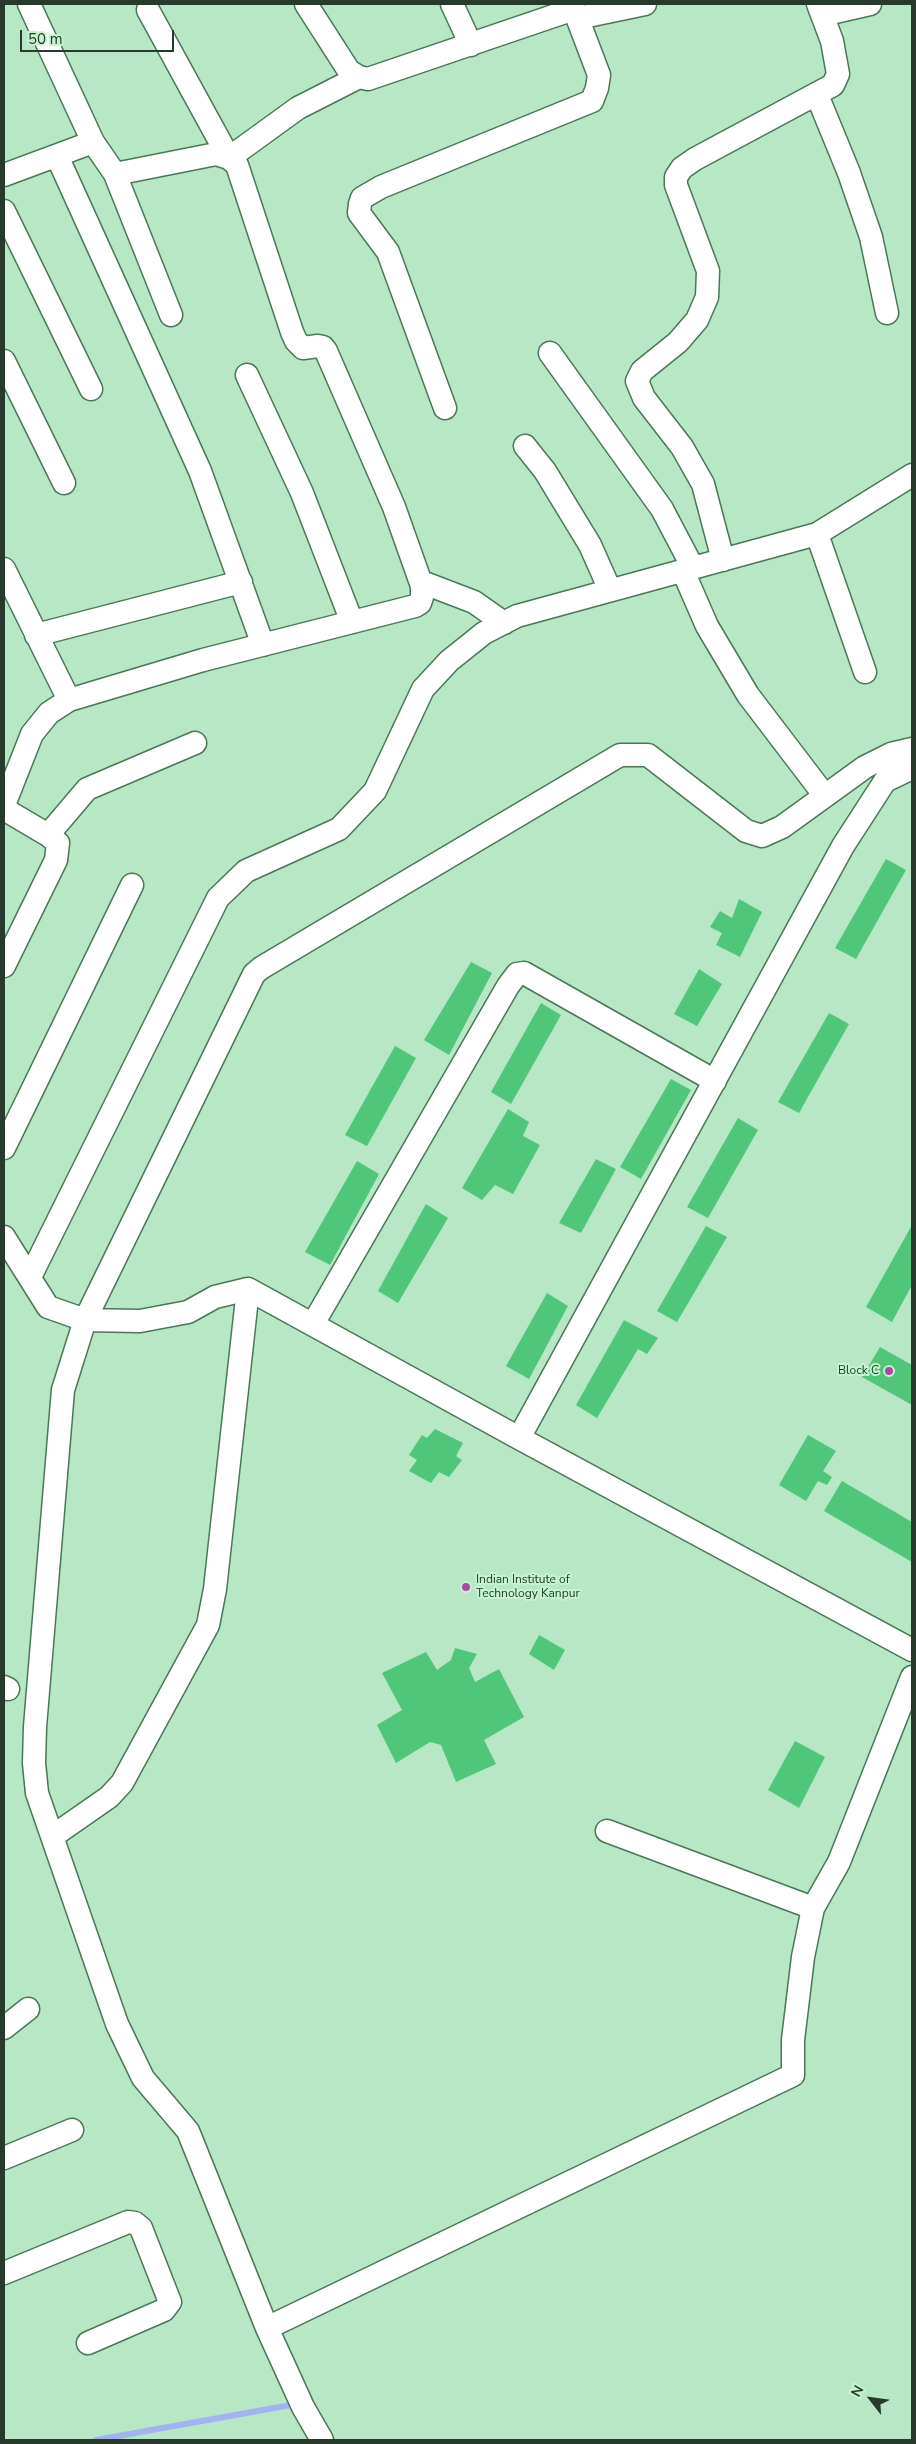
<!DOCTYPE html>
<html>
<head>
<meta charset="utf-8">
<style>
	body { margin:0 }
	#map { position:relative; width:916px; height:2444px; overflow:hidden; background:#b7e7c4; font-family:"Nunito Sans",sans-serif }
	canvas { display:block }
	.frame { position:absolute; inset:0; border:5px solid #273a2c; pointer-events:none }
	.north { position:absolute; left:846px; top:2374px; width:50px; height:50px; -webkit-text-stroke:4px #c4f5d0; paint-order:stroke; rotate:300deg; font-size:14px; font-weight:700; line-height:20px; text-align:center; color:#273a2c }
	.north::after { content:''; display:block; margin:auto; width:18px; height:22px; background:#273a2c; clip-path:polygon(50% 0,100% 100%,50% 72%,0 100%) }
	.scale { position:absolute; left:20px; top:30px; width:154px; height:22px; box-sizing:border-box; border:2px solid #273a2c; border-top:0; padding-left:6px; font-size:15px; line-height:18px; white-space:nowrap; color:#273a2c; -webkit-text-stroke:4px #c4f5d0; paint-order:stroke }
</style>
</head>
<body>
<div id="map">
<canvas width="916" height="2444"></canvas>
<div class="frame"></div>
<div class="north">N</div>
<div class="scale">50 m</div>
</div>
<script>
const g = document.querySelector('canvas').getContext('2d');
g.lineJoin = 'round';
function shape(rows) {
  const path = new Path2D();
  for (const r of rows) {
    path.moveTo(r[0], r[1]);
    for (let i = 2; i < r.length; i += 2) path.lineTo(r[i], r[i + 1]);
  }
  return path;
}
function strokePath(path, color, width, dash) {
  g.strokeStyle = color;
  g.lineWidth = width;
  g.lineCap = dash ? 'butt' : 'round';
  g.setLineDash(dash || []);
  g.stroke(path);
}
function fill(path, color) {
  g.fillStyle = color;
  g.fill(path, 'evenodd');
}
function label(font, color, halo, rows, align = 'center') {
  g.font = font + ' "Nunito Sans",sans-serif';
  g.lineWidth = 4;
  g.setLineDash([]);
  g.textBaseline = 'middle';
  g.strokeStyle = halo;
  g.fillStyle = color;
  for (const [text, x, y, turn = 0] of rows) {
    g.save();
    g.translate(x, y);
    g.rotate((+turn || 0) * Math.PI / 180);
    g.textAlign = isNaN(turn) ? turn : align;
    if (halo) g.strokeText(text, 0, 0);
    g.fillText(text, 0, 0);
    g.restore();
  }
}
strokePath(shape([
	[96,2440,291,2405]
]), '#a3b3f2', 6);
fill(shape([
	[886,859,906,870,856,959,835,948],
	[739,899,762,912,740,957,716,945,722,933,710,927,720,911,732,918],
	[471,962,492,973,449,1055,424,1040],
	[699,969,722,984,697,1026,674,1014],
	[541,1003,561,1015,511,1104,491,1092],
	[829,1013,849,1024,799,1113,778,1102],
	[395,1046,416,1058,367,1146,345,1135],
	[671,1079,691,1090,641,1179,620,1167],
	[508,1109,529,1122,523,1136,540,1145,513,1194,495,1185,482,1200,462,1188],
	[738,1118,758,1130,708,1218,687,1207],
	[596,1159,616,1169,581,1233,559,1223],
	[357,1161,379,1174,330,1265,305,1252],
	[426,1204,448,1218,398,1303,378,1291],
	[912,1225,912,1285,892,1322,866,1307],
	[706,1226,727,1237,677,1322,657,1311],
	[547,1293,568,1306,529,1379,506,1366],
	[624,1320,658,1338,647,1354,638,1349,597,1418,576,1405],
	[880,1347,912,1365,912,1405,862,1377],
	[435,1429,463,1443,456,1456,462,1460,449,1477,439,1472,431,1483,409,1471,417,1460,409,1455,422,1435,427,1438],
	[808,1435,836,1451,823,1471,832,1477,827,1485,818,1481,806,1501,779,1485],
	[842,1481,912,1522,912,1562,824,1511],
	[539,1635,565,1650,554,1670,529,1654],
	[455,1648,477,1654,469,1668,475,1682,499,1669,524,1717,484,1740,496,1764,456,1782,441,1745,430,1742,396,1763,377,1725,402,1710,382,1673,426,1652,437,1670,451,1660],
	[795,1741,825,1757,799,1808,768,1790]
]), '#50c67b');
const street = shape([
	[29,4,93,142,115,174,171,315],
	[306,4,349,71,359,77,368,79,574,9],
	[452,4,471,45],
	[148,10,229,158,298,108,359,77],
	[822,15,870,4],
	[578,18,645,4],
	[817,95,849,173,871,237,887,313],
	[57,156,200,471,263,645],
	[4,175,93,142],
	[4,211,91,389],
	[550,353,662,509,693,568],
	[4,361,64,483],
	[247,375,302,493,352,622],
	[445,408,388,252,359,213,360,204,362,198,381,187,592,101,597,88,599,75,572,4],
	[525,446,545,471,590,545,610,590],
	[817,534,912,475],
	[723,560,703,484,682,447,644,398,637,381,642,371,678,342,697,320,707,297,708,271,676,185,676,177,682,168,695,159,833,85,838,74,832,41,818,4],
	[4,569,69,700],
	[683,571,707,626,748,695,825,796],
	[422,586,427,584,474,602,504,623],
	[36,635,241,582],
	[4,805,32,734,49,713,69,700,203,660,415,606,420,603,422,597,422,586,394,507,326,351,323,347,318,346,303,348,296,341,292,332,237,165,229,158,216,154,115,174],
	[4,809,48,835,58,843,56,860,4,966],
	[48,835,87,789,195,743],
	[4,1148,132,885],
	[4,1237,48,1307,85,1320,140,1321,188,1312,215,1297,248,1289,519,1438,912,1650],
	[30,1277,218,898,246,871,339,829,375,791,423,689,449,661,484,633,517,616,817,534,865,672],
	[313,1324,508,986,517,974,524,973,715,1081],
	[519,1438,843,846,885,781,912,768],
	[4,1687,8,1689],
	[607,1831,813,1908],
	[53,1836,109,1797,122,1783,208,1625,215,1589,248,1289],
	[4,2028,28,2009],
	[4,2158,72,2130],
	[4,2273,128,2222,135,2223,141,2228,170,2302,164,2310,88,2343],
	[267,2328,793,2075,793,2040,803,1957,813,1908,839,1862,912,1677],
	[322,2440,303,2407,267,2328,188,2131,143,2078,117,2024,37,1793,34,1763,35,1727,63,1390,85,1320,254,974,261,968,620,755,648,755,746,831,762,836,782,827,865,767,891,754,912,749]
]);
strokePath(street, '#4a7757', 25);
strokePath(street, '#fff', 22);
for (const [x, y, r, color] of [
	[889,1371,5,"#b245a4"],
	[466,1587,5,"#b245a4"]
]) {
  const dot = new Path2D();
  dot.arc(x, y, r, 0, 2 * Math.PI);
  g.fillStyle = color;
  g.fill(dot);
  strokePath(dot, '#c4f5d0', 2);
}
label('12px', '#273a2c', '#c4f5d0', [
	["Block C",879,1371],
	["Indian Institute of",476,1580,"left"],
	["Technology Kanpur",476,1594,"left"]
], 'right');
</script>
</body>
</html>
